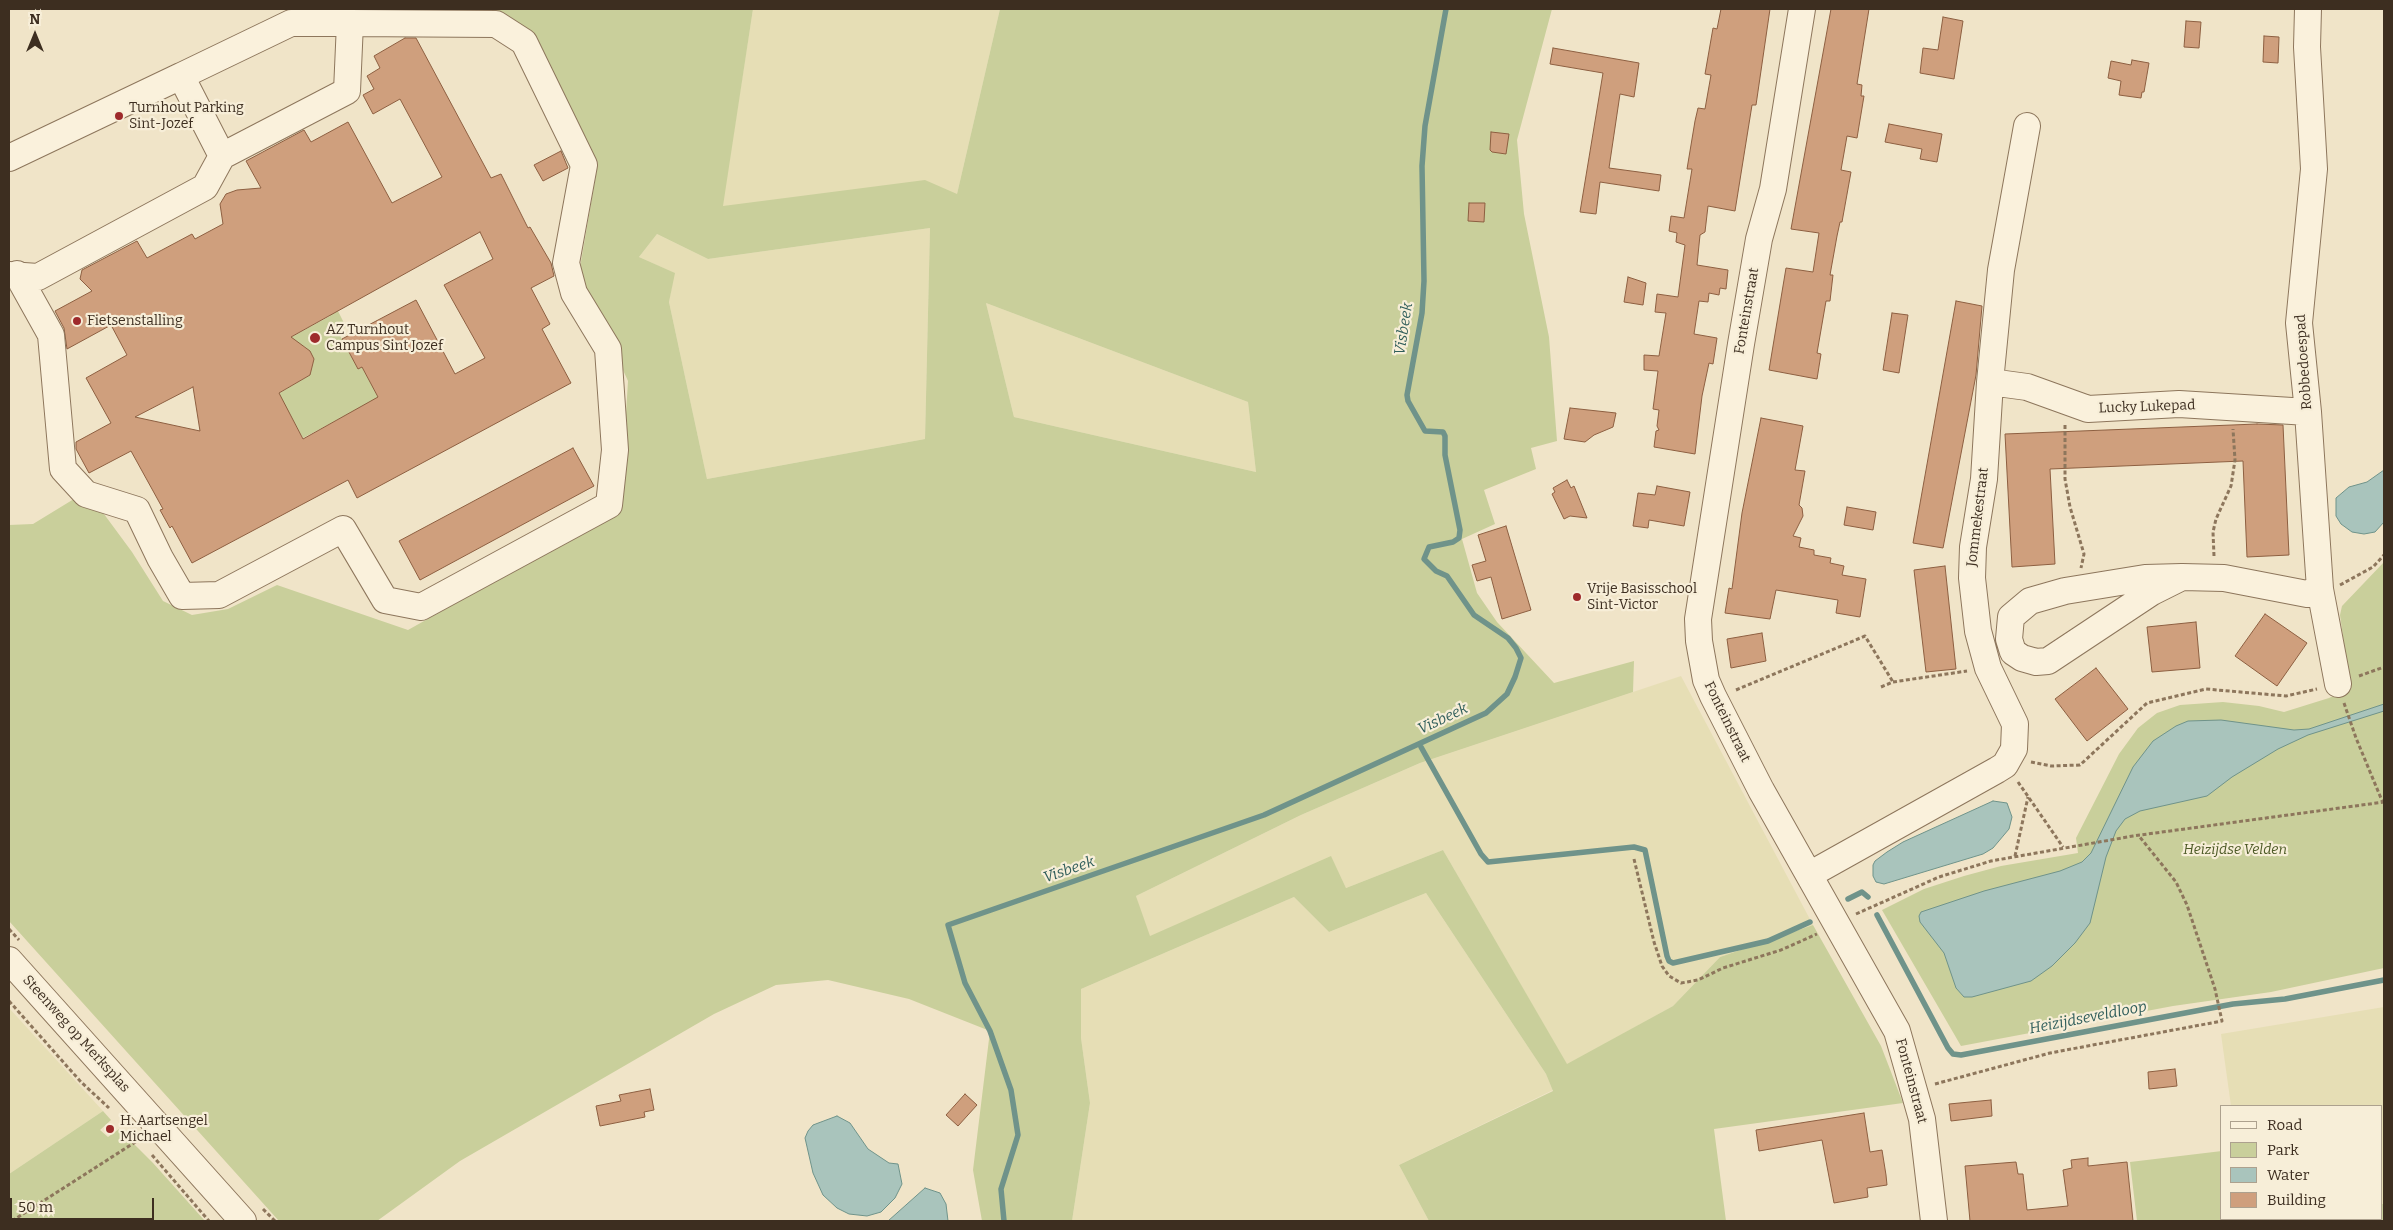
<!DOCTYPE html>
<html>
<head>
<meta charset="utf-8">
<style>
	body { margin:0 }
	#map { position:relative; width:2393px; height:1230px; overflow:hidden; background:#f0e4c8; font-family:Bitter,serif }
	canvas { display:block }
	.frame { position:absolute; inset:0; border:10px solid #3d2e20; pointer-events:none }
	.legend { position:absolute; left:2220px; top:1105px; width:162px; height:115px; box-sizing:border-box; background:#f7eed8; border:1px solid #ada18e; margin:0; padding:6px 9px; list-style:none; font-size:15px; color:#3d2e20 }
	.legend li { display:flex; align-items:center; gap:10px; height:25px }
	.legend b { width:25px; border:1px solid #ada18e }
	.north { position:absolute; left:10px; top:10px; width:50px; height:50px; -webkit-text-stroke:4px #f7eed8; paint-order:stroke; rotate:0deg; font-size:14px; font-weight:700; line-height:20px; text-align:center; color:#3d2e20 }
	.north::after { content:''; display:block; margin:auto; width:18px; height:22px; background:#3d2e20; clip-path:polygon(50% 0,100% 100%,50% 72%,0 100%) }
	.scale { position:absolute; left:10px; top:1198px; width:144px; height:22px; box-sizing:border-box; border:2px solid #3d2e20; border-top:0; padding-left:6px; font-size:15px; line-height:18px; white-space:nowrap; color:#3d2e20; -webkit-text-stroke:4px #f7eed8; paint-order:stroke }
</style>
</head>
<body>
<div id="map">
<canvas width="2393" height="1230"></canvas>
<div class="frame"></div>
<ul class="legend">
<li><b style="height:6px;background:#faf1dc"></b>Road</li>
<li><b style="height:14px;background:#c9cf9b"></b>Park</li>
<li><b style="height:14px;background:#a9c4bc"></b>Water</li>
<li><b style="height:14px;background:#cf9f7d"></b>Building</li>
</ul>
<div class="north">N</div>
<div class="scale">50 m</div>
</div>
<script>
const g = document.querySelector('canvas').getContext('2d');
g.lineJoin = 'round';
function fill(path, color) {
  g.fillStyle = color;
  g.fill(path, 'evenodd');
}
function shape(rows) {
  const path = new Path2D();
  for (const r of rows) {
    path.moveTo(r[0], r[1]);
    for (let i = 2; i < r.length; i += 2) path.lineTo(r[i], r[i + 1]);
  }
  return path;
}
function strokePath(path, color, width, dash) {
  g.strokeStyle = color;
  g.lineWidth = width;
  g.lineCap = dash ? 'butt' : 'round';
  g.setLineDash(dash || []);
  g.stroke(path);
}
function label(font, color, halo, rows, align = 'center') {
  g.font = font + ' Bitter,serif';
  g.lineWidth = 4.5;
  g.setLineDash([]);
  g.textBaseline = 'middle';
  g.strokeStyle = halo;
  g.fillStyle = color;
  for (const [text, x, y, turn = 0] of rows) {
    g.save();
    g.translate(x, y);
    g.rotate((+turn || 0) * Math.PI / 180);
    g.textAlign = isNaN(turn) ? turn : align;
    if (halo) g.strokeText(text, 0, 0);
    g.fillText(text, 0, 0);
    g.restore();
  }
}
fill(shape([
	[753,9,1000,9,957,194,722,207],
	[930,228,925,439,707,479,669,302,674,273,639,257,657,234,708,259],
	[986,303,1248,402,1256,472,1014,417],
	[1681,676,1813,925,1720,957,1673,1006,1567,1065,1443,850,1346,888,1331,857,1149,937,1136,896,1301,815,1420,763],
	[1426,893,1546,1074,1553,1090,1399,1165,1429,1221,1072,1221,1090,1103,1081,1038,1081,989,1294,897,1329,932],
	[2384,1007,2384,1204,2382,1204,2382,1106,2231,1106,2221,1034],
	[9,1008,103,1111,9,1174]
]), '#e6deb5');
fill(shape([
	[288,9,753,9,723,206,925,180,957,194,1000,9,1552,9,1517,140,1524,214,1549,337,1557,441,1531,448,1536,469,1484,490,1495,524,1462,539,1477,593,1497,622,1554,683,1634,661,1633,692,1420,763,1301,815,1136,896,1150,936,1331,856,1346,888,1443,850,1567,1064,1673,1006,1720,957,1813,925,1881,1046,1903,1103,1714,1129,1726,1221,1429,1221,1399,1165,1553,1091,1546,1074,1426,893,1329,932,1294,897,1081,989,1081,1038,1090,1103,1072,1221,982,1221,973,1170,990,1031,909,999,828,980,776,985,714,1014,460,1161,377,1221,279,1221,9,921,9,525,33,524,87,491,132,552,163,601,192,615,228,609,277,585,408,630,620,511,628,381,579,273,598,163,529,31,288,12],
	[930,228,925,439,707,479,669,302,675,273,639,257,657,234,708,259],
	[986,303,1248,402,1256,472,1014,417],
	[337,309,346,327,338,332,358,368,362,367,386,411,356,410,303,438,278,394,310,375,314,359,305,347,284,341,330,316,329,314],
	[2384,562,2384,968,2271,992,2173,1006,1961,1046,1882,910,1924,889,1964,876,2001,866,2078,853,2076,838,2119,754,2138,728,2157,713,2180,705,2223,702,2259,706,2284,712,2329,698,2350,688,2340,615,2342,606],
	[103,1111,111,1120,100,1130,108,1137,119,1129,153,1163,205,1221,9,1221,9,1174],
	[2222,1151,2222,1219,2248,1219,2249,1221,2137,1221,2130,1162],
	[2382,1204,2384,1204,2384,1221,2261,1221,2278,1219,2382,1219]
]), '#c9cf9b');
const water = shape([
	[2384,470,2384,522,2375,532,2364,534,2352,532,2341,524,2336,516,2336,498,2349,487,2367,482,2384,470],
	[2384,704,2384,711,2308,735,2278,749,2232,777,2207,796,2140,811,2125,819,2116,831,2106,857,2090,923,2075,943,2052,966,2031,981,1972,997,1964,997,1956,988,1944,953,1920,922,1919,916,1921,912,1984,891,2060,871,2082,862,2091,853,2133,767,2153,741,2176,726,2188,721,2221,720,2294,730,2309,729,2384,704],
	[1993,801,2007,803,2012,817,2009,829,1993,848,1983,854,1884,884,1876,882,1873,876,1873,865,1875,861,1887,852,1903,842,1993,801],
	[837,1116,850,1123,868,1149,889,1163,898,1164,902,1184,895,1198,881,1212,867,1216,849,1214,837,1208,823,1195,813,1173,805,1138,808,1131,813,1125,837,1116],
	[925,1188,940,1193,946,1204,948,1221,888,1221,925,1188]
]);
fill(water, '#a9c4bc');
strokePath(water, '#6f938a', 1);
strokePath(shape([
	[1421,747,1481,854,1488,862,1634,847,1645,850,1667,956,1669,961,1673,963,1768,941,1810,922],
	[1848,899,1862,892,1868,897],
	[1877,915,1948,1048,1953,1054,1961,1055,2233,1004,2285,999,2384,980],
	[1004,1221,1001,1189,1018,1135,1011,1090,990,1031,965,983,948,925,1264,815,1486,713,1507,694,1515,677,1521,658,1516,648,1508,638,1474,615,1447,576,1436,571,1424,559,1429,547,1453,542,1459,538,1460,530,1445,455,1445,436,1443,432,1425,431,1408,401,1407,395,1422,313,1424,281,1422,166,1425,126,1446,9]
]), '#6f938a', 5.5);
const building = shape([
	[1721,9,1770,9,1756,105,1752,105,1735,211,1708,206,1705,232,1700,235,1697,265,1728,270,1726,289,1720,288,1719,295,1709,293,1708,302,1699,301,1694,334,1717,338,1713,364,1709,363,1702,396,1695,454,1654,447,1656,431,1659,430,1657,426,1659,410,1653,409,1658,371,1644,370,1644,355,1659,356,1666,313,1655,312,1657,294,1678,297,1685,245,1676,242,1677,233,1669,231,1671,216,1684,218,1692,169,1687,169,1695,121,1698,108,1705,109,1711,75,1705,74,1713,28,1717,29,1721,9],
	[1831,9,1869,9,1857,84,1862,85,1861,96,1864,96,1857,138,1847,136,1841,170,1851,172,1842,222,1840,222,1837,236,1830,275,1833,275,1830,301,1826,301,1817,353,1821,354,1817,379,1769,370,1786,268,1813,272,1819,233,1791,229,1831,9],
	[1943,17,1963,21,1954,79,1920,73,1923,48,1938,50,1943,17],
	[2186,21,2201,22,2199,48,2184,47,2186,21],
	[2264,36,2279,37,2278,63,2263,62,2264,36],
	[405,38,416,38,491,178,501,174,528,228,530,227,551,263,554,276,531,288,550,324,542,329,571,383,357,498,348,480,192,563,172,526,170,528,160,510,163,509,131,451,89,473,76,449,76,442,111,423,86,378,127,355,111,325,67,349,64,328,55,311,92,291,80,279,82,270,137,241,147,258,192,234,195,239,223,224,220,204,226,194,237,190,261,188,246,161,304,130,311,142,348,122,392,203,442,177,400,99,373,114,363,95,374,89,367,76,380,68,374,56,405,38],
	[480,232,493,259,444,285,485,358,455,374,416,300,342,339,358,369,362,367,378,397,303,439,279,393,310,375,314,359,310,351,291,337,480,232],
	[193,387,200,431,135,417,193,387],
	[1553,48,1639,63,1634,97,1620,94,1609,168,1661,175,1659,191,1600,182,1596,214,1580,212,1603,73,1550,64,1553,48],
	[2132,60,2149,63,2144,92,2142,92,2141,98,2119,95,2121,81,2108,78,2111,61,2131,65,2132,60],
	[1889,124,1942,134,1937,162,1920,159,1922,149,1885,142,1889,124],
	[1491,132,1509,134,1506,154,1492,152,1490,150,1491,132],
	[561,151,568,168,543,181,534,165,561,151],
	[1469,203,1485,203,1484,222,1468,221,1469,203],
	[1628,277,1646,283,1643,305,1624,302,1628,277],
	[1956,301,1982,306,1976,375,1943,548,1913,543,1956,301],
	[1892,313,1908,315,1899,373,1883,370,1892,313],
	[1570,408,1616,413,1613,427,1594,435,1585,442,1564,439,1570,408],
	[1761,418,1803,426,1795,470,1805,471,1799,505,1802,508,1803,516,1793,536,1801,538,1799,547,1814,550,1814,555,1831,558,1830,563,1844,566,1842,575,1866,579,1860,617,1836,613,1838,600,1776,590,1770,619,1725,613,1729,588,1732,589,1742,513,1761,418],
	[2257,424,2283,425,2289,555,2247,557,2243,461,2050,469,2055,564,2012,567,2005,434,2257,424],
	[573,448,594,486,420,580,399,541,573,448],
	[1567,480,1571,488,1574,486,1587,518,1570,516,1564,519,1552,494,1555,492,1553,488,1567,480],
	[1657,486,1690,492,1684,526,1649,520,1648,528,1633,526,1638,493,1655,495,1657,486],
	[1847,507,1876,512,1873,530,1844,525,1847,507],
	[1506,526,1531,610,1502,619,1491,577,1477,581,1472,565,1486,561,1478,535,1506,526],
	[1945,566,1956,669,1926,672,1914,570,1945,566],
	[2265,614,2307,643,2277,686,2235,656,2265,614],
	[2196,622,2200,668,2152,672,2147,627,2196,622],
	[1762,633,1766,661,1731,668,1727,639,1762,633],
	[2096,668,2128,709,2087,741,2055,699,2096,668],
	[2175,1069,2177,1086,2149,1089,2148,1072,2175,1069],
	[650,1089,654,1110,644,1112,645,1117,600,1126,596,1106,621,1101,619,1095,650,1089],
	[965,1094,977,1105,958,1126,946,1115,965,1094],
	[1991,1100,1992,1116,1951,1121,1949,1104,1991,1100],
	[1864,1113,1870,1152,1882,1150,1886,1175,1887,1185,1867,1188,1868,1197,1834,1203,1822,1140,1759,1151,1756,1130,1864,1113],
	[2088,1158,2088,1166,2127,1162,2133,1221,1970,1221,1965,1166,2016,1162,2018,1174,2023,1174,2027,1210,2068,1206,2063,1170,2072,1168,2071,1160,2088,1158]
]);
fill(building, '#cf9f7d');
strokePath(building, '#8d5f41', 1);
const minor = shape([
	[1802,9,1773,189,1759,239,1741,344,1698,619,1699,641,1706,680,1713,696,1761,790,1897,1031,1922,1119,1934,1221],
	[2308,9,2307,47,2314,169,2299,323,2308,412,2320,589,2338,684],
	[181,76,291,23,350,23],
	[9,158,181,76,222,156,205,187,38,277,9,275],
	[17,274,51,335,63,469,86,494,137,510,160,558,182,596,219,595,343,529,385,600,421,607,609,505,615,450,608,349,574,293,566,263,584,165,524,42,496,24,350,23,347,91,222,156],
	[1990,382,2027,387,2088,409,2179,404,2308,412],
	[2182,577,2152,592,2048,661,2036,662,2022,658,2013,652,2009,639,2011,617,2030,601,2065,591,2145,578,2182,577,2224,578,2307,594,2320,589],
	[1809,875,1997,770,2005,765,2014,749,2015,724,1988,668,1978,631,1972,578,1973,547,1984,479,1990,382,2001,270,2027,126],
	[9,960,243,1221]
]);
strokePath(minor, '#8d765c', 28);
strokePath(shape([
	[2065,425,2065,479,2070,507,2084,554,2081,568],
	[2214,556,2213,532,2216,519,2231,486,2235,460,2233,429],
	[2340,585,2373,567,2384,555],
	[2359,676,2384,667],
	[1881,687,1893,682,1967,671],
	[1736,690,1865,636,1893,682],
	[2344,703,2356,738,2383,803],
	[2031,762,2051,766,2080,765,2147,703,2206,689,2286,696,2317,689],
	[2018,782,2063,847],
	[2015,856,2028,797],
	[1634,859,1654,942,1662,966,1669,976,1681,983,1698,980,1723,968,1781,950,1817,934],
	[1856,914,1939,877,1991,861,2133,836,2384,802],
	[9,929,19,940],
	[9,1001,81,1082,109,1108],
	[1935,1084,2050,1053,2222,1021,2215,989,2187,905,2176,882,2139,836],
	[152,1155,209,1221],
	[263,1209,275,1221],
	[12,1221,140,1139]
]), '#8d765c', 3, [4, 2.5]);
strokePath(minor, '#faf1dc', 26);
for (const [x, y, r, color] of [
	[119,116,5,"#9e2a2b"],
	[77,321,5,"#9e2a2b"],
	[315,338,6,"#9e2a2b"],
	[1577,597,5,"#9e2a2b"],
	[110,1129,5,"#9e2a2b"]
]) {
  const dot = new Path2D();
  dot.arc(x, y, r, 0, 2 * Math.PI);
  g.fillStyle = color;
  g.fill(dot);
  strokePath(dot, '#f7eed8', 2);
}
label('14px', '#3d2e20', '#f7eed8', [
	["Turnhout Parking",129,108],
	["Sint-Jozef",129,124],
	["Fietsenstalling",87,321],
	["AZ Turnhout",326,330],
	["Campus Sint Jozef",326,346],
	["Vrije Basisschool",1587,589],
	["Sint-Victor",1587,605],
	["H. Aartsengel",120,1121],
	["Michael",120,1137]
], 'left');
label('14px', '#3d2e20', '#f7eed8', [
	["Fonteinstraat",1747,311,-80],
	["Robbedoespad",2304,362,-94],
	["Lucky Lukepad",2147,407,-2],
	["Jommekestraat",1978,517,-83],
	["Fonteinstraat",1727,722,64],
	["Steenweg op Merksplas",76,1034,48],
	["Fonteinstraat",1911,1081,75]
]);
label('italic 14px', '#4d5a26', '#f7eed8', [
	["Heizijdse Velden",2235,850]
]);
label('italic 15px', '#2f5d5a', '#f7eed8', [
	["Visbeek",1404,329,-81],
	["Visbeek",1443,719,-25],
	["Visbeek",1069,870,-19],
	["Heizijdseveldloop",2088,1018,-11]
]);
</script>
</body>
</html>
